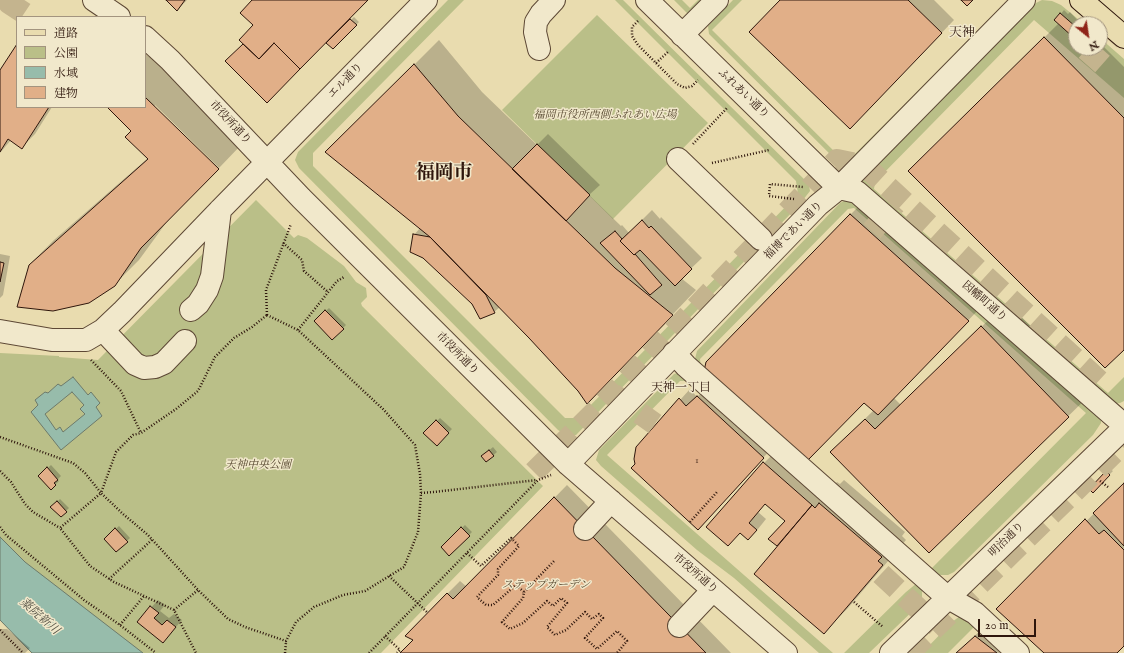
<!DOCTYPE html>
<html>
<head>
<meta charset="utf-8">
<style>
	body { margin:0 }
	#map { position:relative; width:1124px; height:653px; overflow:hidden; background:#e9dcaf; font-family:"IM FELL English","Noto Serif JP",serif }
	canvas { display:block }
	.legend { position:absolute; left:16px; top:16px; width:130px; height:92px; box-sizing:border-box; background:#f1e8cb; border:1px solid #a3947f; margin:0; padding:5px 7px; list-style:none; font-size:12px; color:#2e160c }
	.legend li { display:flex; align-items:center; gap:8px; height:20px }
	.legend b { width:20px; border:1px solid #a3947f }
	.north { position:absolute; left:1068px; top:16px; width:40px; height:40px; box-sizing:border-box; background:#f1e8cb; border:1px solid #a3947f; border-radius:50%; rotate:150deg; font-size:11px; font-weight:700; line-height:16px; text-align:center; color:#2e160c }
	.north::after { content:''; display:block; margin:auto; width:14px; height:18px; background:#8f2418; clip-path:polygon(50% 0,100% 100%,50% 72%,0 100%) }
	.scale { position:absolute; left:978px; top:619px; width:58px; height:18px; box-sizing:border-box; border:2px solid #2e160c; border-top:0; padding-left:5px; font-size:12px; line-height:14px; white-space:nowrap; color:#2e160c; -webkit-text-stroke:3px #f1e8cb; paint-order:stroke }
</style>
</head>
<body>
<div id="map">
<canvas width="1124" height="653"></canvas>
<ul class="legend">
<li><b style="height:5px;background:#e9dcaf"></b>道路</li>
<li><b style="height:11px;background:#babf88"></b>公園</li>
<li><b style="height:11px;background:#97bcab"></b>水域</li>
<li><b style="height:11px;background:#e1af88"></b>建物</li>
</ul>
<div class="north">N</div>
<div class="scale">20 m</div>
</div>
<script>
const g = document.querySelector('canvas').getContext('2d');
g.lineJoin = 'round';
function fill(path, color) {
  g.fillStyle = color;
  g.fill(path, 'evenodd');
}
function shape(rows) {
  const path = new Path2D();
  for (const r of rows) {
    path.moveTo(r[0], r[1]);
    for (let i = 2; i < r.length; i += 2) path.lineTo(r[i], r[i + 1]);
  }
  return path;
}
function strokePath(path, color, width, dash) {
  g.strokeStyle = color;
  g.lineWidth = width;
  g.lineCap = dash ? 'butt' : 'round';
  g.setLineDash(dash || []);
  g.stroke(path);
}
function label(font, color, halo, rows, align = 'center') {
  g.font = font + ' "IM FELL English","Noto Serif JP",serif';
  g.lineWidth = 3;
  g.setLineDash([]);
  g.textBaseline = 'middle';
  g.strokeStyle = halo;
  g.fillStyle = color;
  for (const [text, x, y, turn = 0] of rows) {
    g.save();
    g.translate(x, y);
    g.rotate((+turn || 0) * Math.PI / 180);
    g.textAlign = isNaN(turn) ? turn : align;
    if (halo) g.strokeText(text, 0, 0);
    g.fillText(text, 0, 0);
    g.restore();
  }
}
fill(shape([
	[448,0,464,0,313,153,313,166,565,418,578,418,798,194,796,181,615,0,623,0,807,182,809,185,810,191,799,205,576,435,566,435,558,430,299,168,295,160,298,152,302,148],
	[674,0,682,0,690,8,698,0,705,0,691,13,687,13],
	[733,0,742,0,712,30,843,160,850,159,1008,0,1014,0,846,168,840,164,709,34,708,26],
	[1042,0,1052,1,1061,5,1084,24,1076,24,1076,27,1060,13,1054,20,1073,37,1076,34,1076,48,1100,48,1100,38,1124,59,1124,98,1034,20,875,182,874,189,1108,393,1124,377,1124,401,1120,403,1114,404,863,188,861,181,1007,34,1010,24,1026,8],
	[597,15,708,123,613,219,502,110],
	[848,199,1101,415,1101,423,1093,435,954,572,948,575,938,575,929,571,1086,413,854,208,848,209,700,359,701,367,696,362,695,359,697,351,840,203],
	[256,200,294,238,298,235,307,238,344,266,356,282,366,288,367,297,361,303,362,306,543,486,381,653,142,653,74,601,66,598,66,594,24,563,0,539,0,353,59,356,59,357,98,360],
	[677,373,680,374,688,381,680,381,607,455,833,653,819,653,734,578,697,550,601,466,596,460,599,450,674,374],
	[917,583,922,591,922,599,920,604,869,653,844,653,906,592],
	[960,616,976,625,948,653,922,653,952,622]
]), '#babf88');
const water = shape([
	[73,377,88,395,91,392,100,403,96,407,102,416,61,450,31,412,38,405,35,400,45,392,48,393,58,384,61,386,73,377],
	[72,392,84,405,80,409,85,414,63,432,60,427,56,430,45,414,72,392],
	[0,537,25,562,143,653,32,653,0,620,0,537]
]);
fill(water, '#97bcab');
strokePath(water, '#6d7a6b', 1);
fill(shape([
	[167,0,187,0,177,10],
	[254,0,367,0,333,35,334,36,354,17,359,22,333,48,326,41,267,102,227,61,244,43,254,25],
	[781,0,934,0,954,20,863,115],
	[1064,10,1068,14,1070,12,1081,24,1076,24,1076,48,1100,48,1100,43,1124,67,1124,348,910,171,1059,23,1056,20],
	[439,40,482,92,537,145,548,134,600,185,589,195,621,226,622,225,629,233,652,210,660,219,661,217,702,258,681,278,696,290,612,378,579,390,500,307,494,312,473,303,414,235,420,228,327,152],
	[17,46,17,107,52,107,35,134,22,147,11,140,0,153,0,72],
	[145,54,162,65,242,144,219,168,155,105,154,107,166,223,139,260,114,285,29,265,54,240,148,158,132,131,108,107,145,107],
	[863,202,981,307,894,398,901,405,1007,302,1094,391,929,552,831,452,874,410,850,215],
	[0,254,10,256,3,295,0,298],
	[329,308,346,325,332,339,315,321],
	[707,387,773,447,708,518,637,448,690,389,697,397],
	[440,418,452,429,437,444,425,433],
	[493,447,497,452,487,461,486,453],
	[774,453,823,496,837,482,840,484,844,480,905,532,902,536,906,540,848,608,824,632,781,541,786,520,766,503,758,512,766,519,758,529,748,539,741,532,764,463],
	[51,465,61,476,57,480,59,481,51,489,39,476],
	[1110,469,1113,471,1093,491,1090,489],
	[1124,484,1124,644,1115,653,1046,653,997,609],
	[567,485,731,653,402,653,414,640,407,635,448,593,460,581,467,587],
	[60,499,69,508,61,516,52,507],
	[465,525,472,532,449,555,442,547],
	[119,526,130,538,116,551,105,539],
	[158,600,165,605,160,611,169,618,174,614,182,620,169,635,138,622],
	[988,623,1027,653,957,653],
	[0,629,7,629,30,648,25,653,0,653]
]), '#0003');
const building = shape([
	[166,0,185,0,177,11,166,0],
	[252,0,368,0,300,69,274,43,259,59,239,40,253,25,240,13,252,0],
	[780,0,908,0,942,33,850,129,749,32,780,0],
	[961,0,973,0,967,6,961,0],
	[1060,13,1076,27,1076,34,1073,37,1054,20,1060,13],
	[350,19,357,25,333,49,326,43,350,19],
	[1044,37,1124,118,1124,350,1105,368,908,171,1044,37],
	[274,43,300,69,267,103,225,61,243,44,259,59,274,43],
	[17,44,17,107,49,107,22,149,8,139,0,152,0,70,17,44],
	[414,64,458,116,615,268,673,315,587,404,578,391,529,338,430,237,325,152,414,64],
	[145,97,219,169,141,248,115,286,89,303,53,311,17,307,29,265,148,159,125,137,131,131,107,107,145,107,145,97],
	[537,144,590,195,566,221,512,169,537,144],
	[850,214,969,321,878,415,864,403,808,460,704,371,706,362,850,214],
	[642,220,649,228,651,226,692,269,675,286,640,250,634,255,620,241,642,220],
	[615,231,622,239,620,241,634,255,635,254,662,285,650,295,600,243,615,231],
	[413,234,430,237,486,295,495,313,480,319,472,304,423,258,410,252,413,234],
	[0,262,4,263,0,282,0,262],
	[325,310,344,329,332,340,314,321,325,310],
	[981,326,1069,417,929,553,830,452,865,419,875,429,981,326],
	[697,396,764,458,698,530,631,468,635,464,634,459,636,447,679,398,686,406,697,396],
	[436,420,449,433,437,446,423,433,436,420],
	[489,450,494,456,486,462,481,456,489,450],
	[763,462,812,505,777,546,768,539,785,521,765,504,749,523,757,530,748,540,740,533,728,546,706,527,763,462],
	[47,467,58,480,54,483,56,485,51,490,38,476,47,467],
	[1106,471,1110,475,1093,493,1089,489,1106,471],
	[1124,483,1124,546,1093,513,1124,483],
	[554,497,706,653,400,653,413,640,405,636,447,593,453,599,554,497],
	[57,501,67,512,61,517,50,507,57,501],
	[819,503,882,557,878,561,883,565,824,634,754,574,812,505,815,508,819,503],
	[1085,519,1099,534,1104,530,1124,550,1124,646,1117,653,1044,653,996,609,1085,519],
	[461,527,470,536,449,556,441,547,461,527],
	[115,528,128,542,116,552,104,539,115,528],
	[150,606,159,613,154,618,162,625,167,620,176,627,163,643,137,622,150,606],
	[975,636,997,653,956,653,975,636]
]);
fill(building, '#e1af88');
strokePath(building, '#2e160c', 1);
strokePath(shape([
	[11,0,9,3,30,17],
	[1087,65,1124,23],
	[872,231,895,204],
	[613,394,655,424],
	[534,472,613,394,837,160,865,166,1106,387],
	[881,574,937,626],
	[909,653,1124,443]
]), '#c4b48e', 22, [22, 11]);
const minor = shape([
	[94,0,119,17],
	[647,0,839,188],
	[682,35,717,0],
	[145,37,170,60,301,198,568,464,786,653],
	[539,49,535,32,536,22,541,14,554,0],
	[678,159,761,239],
	[839,188,857,192,1124,425],
	[191,310,198,304,207,290,212,276,220,210],
	[103,330,135,364,144,368,155,367,164,363,185,341],
	[0,331,52,340,86,340,103,330,122,312,220,210,426,0],
	[674,353,686,366,931,583,947,597,975,613,1018,653],
	[568,464,818,205,839,188,1024,0],
	[585,529,611,501],
	[679,626,713,590],
	[891,653,1124,428]
]);
const major = shape([
	[1081,0,1124,37]
]);
strokePath(minor, '#5d4835', 24);
strokePath(major, '#2e160c', 24);
strokePath(shape([
	[638,21,632,27,632,36,638,45,677,84,685,88,692,86,698,80],
	[656,63,669,51],
	[693,144,727,108],
	[712,163,769,150],
	[794,199,769,196,770,184,803,187],
	[283,243,302,260,304,271,328,292],
	[267,315,298,330,384,410,415,445,420,474,421,493,418,532,404,567,365,591,343,595,314,607,296,622,286,641,245,627,228,619,198,590,148,535,123,514,101,493,116,452,133,435,141,433,176,409,198,391,215,357,234,338,252,327,267,315],
	[267,315,266,290,291,224],
	[298,330,337,281,344,277],
	[91,360,121,391,141,433],
	[0,437,73,463,85,473,101,493,60,528,90,566,114,582,174,610,196,653],
	[0,471,11,482,25,504,33,512,60,528],
	[1100,481,1108,487],
	[421,493,434,492,537,480],
	[690,522,717,492],
	[0,527,6,535,84,600,120,625,156,653],
	[467,553,481,566,511,538,519,546,498,569,498,575,477,597,486,605,493,605,516,585,524,592,523,598,502,622,510,629,523,623,547,601,553,606,561,598,567,603,547,627,555,635,566,630,585,612,592,619,599,614,603,618,585,638,597,649,617,631,627,641,617,653],
	[389,576,428,613],
	[109,579,153,539],
	[524,592,555,560],
	[854,602,883,627],
	[174,610,198,590],
	[120,625,144,596],
	[0,630,23,653],
	[385,636,400,650,397,653],
	[285,653,286,642],
	[369,653,538,480,551,475]
]), '#2e160c', 2.5, [1, 2]);
strokePath(minor, '#f1e8cb', 22);
strokePath(major, '#e9dcaf', 22);
label('9px', '#5b3c2b', null, [
	["1",697,461]
]);
label('11px', '#2e160c', '#f1e8cb', [
	["エル通り",346,81,-46],
	["ふれあい通り",743,94,44],
	["市役所通り",230,123,47],
	["福博であい通り",794,231,-45],
	["因幡町通り",984,302,41],
	["市役所通り",457,354,45],
	["明治通り",1007,540,-44],
	["市役所通り",695,574,41]
]);
label('italic 11px', '#584931', '#f1e8cb', [
	["福岡市役所西側ふれあい広場",605,116],
	["天神中央公園",258,466],
	["ステップガーデン",546,586]
]);
label('12px', '#2e160c', '#f1e8cb', [
	["天神一丁目",681,389]
]);
label('italic 12px', '#535044', '#f1e8cb', [
	["薬院新川",39,617,41]
]);
label('13px', '#2e160c', '#f1e8cb', [
	["天神",962,33]
]);
label('bold 19px', '#2e160c', '#f1e8cb', [
	["福岡市",444,174]
]);
</script>
</body>
</html>
